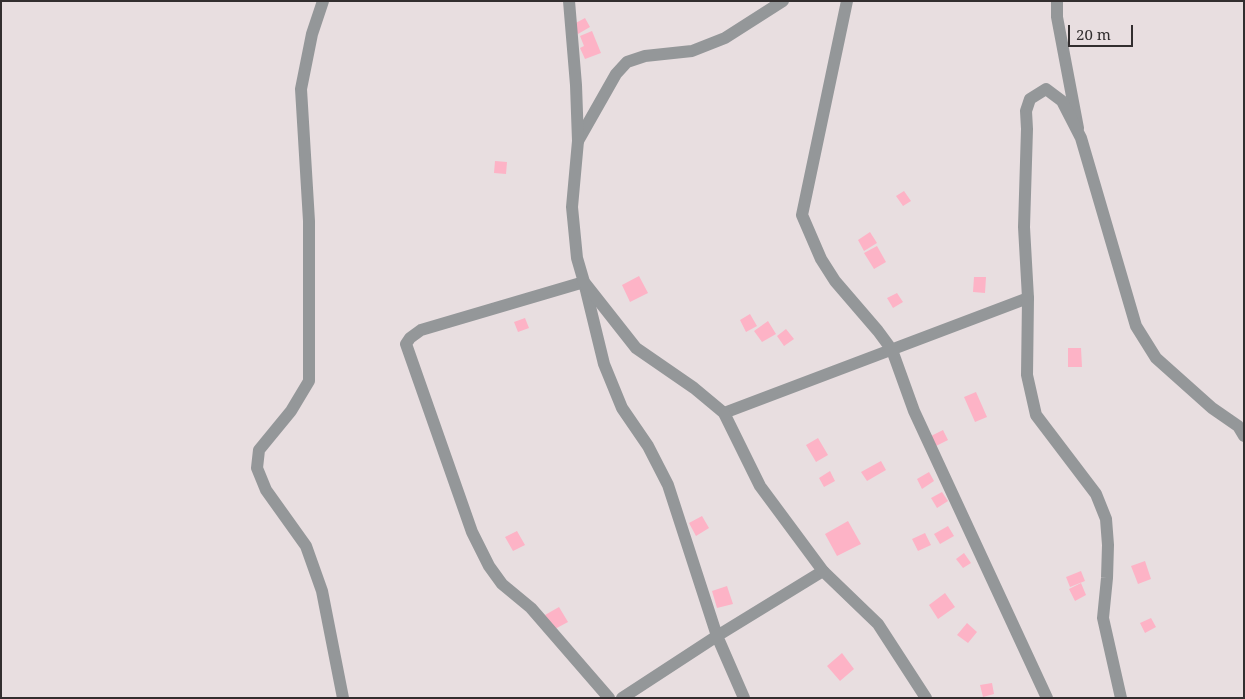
<!DOCTYPE html>
<html>
<head>
<meta charset="utf-8">
<style>
	body { margin:0 }
	#map { position:relative; width:1245px; height:699px; overflow:hidden; background:#e8dee0; font-family:"Noto Serif",serif }
	canvas { display:block }
	.frame { position:absolute; inset:0; border:2px solid #322e2f; pointer-events:none }
	.scale { position:absolute; left:1068px; top:25px; width:65px; height:22px; box-sizing:border-box; border:2px solid #322e2f; border-top:0; padding-left:6px; font-size:15px; line-height:18px; white-space:nowrap; color:#322e2f; -webkit-text-stroke:4px #e8dee0; paint-order:stroke }
</style>
</head>
<body>
<div id="map">
<canvas width="1245" height="699"></canvas>
<div class="frame"></div>
<div class="scale">20 m</div>
</div>
<script>
const g = document.querySelector('canvas').getContext('2d');
g.lineJoin = 'round';
function fill(path, color) {
  g.fillStyle = color;
  g.fill(path, 'evenodd');
}
function shape(rows) {
  const path = new Path2D();
  for (const r of rows) {
    path.moveTo(r[0], r[1]);
    for (let i = 2; i < r.length; i += 2) path.lineTo(r[i], r[i + 1]);
  }
  return path;
}
function strokePath(path, color, width, dash) {
  g.strokeStyle = color;
  g.lineWidth = width;
  g.lineCap = dash ? 'butt' : 'round';
  g.setLineDash(dash || []);
  g.stroke(path);
}
fill(shape([
	[585,18,590,27,578,34,572,25],
	[592,31,601,53,585,59,580,48,584,46,580,36],
	[495,161,507,162,506,174,494,173],
	[904,191,911,201,903,206,896,196],
	[870,232,877,243,864,251,858,240],
	[877,246,886,262,874,269,864,253],
	[639,276,648,293,630,302,622,285],
	[974,277,986,277,985,293,973,292],
	[897,293,903,302,893,308,887,298],
	[750,314,757,326,746,332,740,320],
	[525,318,529,328,518,332,514,322],
	[768,321,776,334,762,342,754,331],
	[786,329,794,339,784,346,777,336],
	[1068,348,1081,348,1082,367,1068,367],
	[976,392,987,417,975,422,964,397],
	[943,430,948,440,936,446,931,436],
	[818,438,828,455,816,462,806,445],
	[881,461,886,470,867,481,861,472],
	[830,471,835,481,824,487,819,478],
	[929,472,934,481,922,489,917,479],
	[942,492,948,501,937,508,931,498],
	[702,516,709,528,696,536,689,523],
	[848,521,861,544,837,556,825,534],
	[948,526,954,536,940,544,934,534],
	[517,531,525,545,513,551,505,537],
	[925,533,931,545,918,551,912,539],
	[964,553,971,563,963,568,956,559],
	[1145,561,1151,579,1138,584,1131,566],
	[1081,571,1085,581,1070,587,1066,577],
	[1081,583,1086,595,1075,601,1069,589],
	[727,586,733,604,717,608,712,591],
	[945,593,955,607,938,619,929,605],
	[559,607,568,622,553,630,545,615],
	[1151,618,1156,627,1145,633,1140,623],
	[967,623,977,632,968,643,957,635],
	[842,653,854,669,840,681,827,666],
	[992,683,994,694,983,697,980,685]
]), '#fdb3c6');
strokePath(shape([
	[1057,1,1057,17,1078,128]
]), '#949799', 12);
strokePath(shape([
	[847,1,802,215,821,259,835,281,878,331,892,350,914,411,1047,698],
	[578,141,616,74,627,62,645,56,692,51,725,38,783,1],
	[724,413,1028,298],
	[609,698,531,608,502,584,489,566,472,532,406,344,410,338,421,330,584,282,604,364,622,408,648,446,668,485,717,636,744,698],
	[622,698,717,636,823,571]
]), '#949799', 12);
strokePath(shape([
	[323,1,312,34,301,89,309,221,309,381,291,411,259,450,257,468,266,490,306,546,322,591,343,698],
	[569,1,576,85,578,141,572,207,577,258,584,282,636,348,694,388,724,413,760,486,823,571,878,624,926,698],
	[1121,698,1103,618,1107,578,1108,545,1106,519,1096,494,1036,415,1027,375,1028,298,1024,227,1027,129,1026,111,1030,99,1046,89,1062,101,1081,138,1136,326,1156,358,1212,408,1238,426,1244,436]
]), '#949799', 12);
</script>
</body>
</html>
